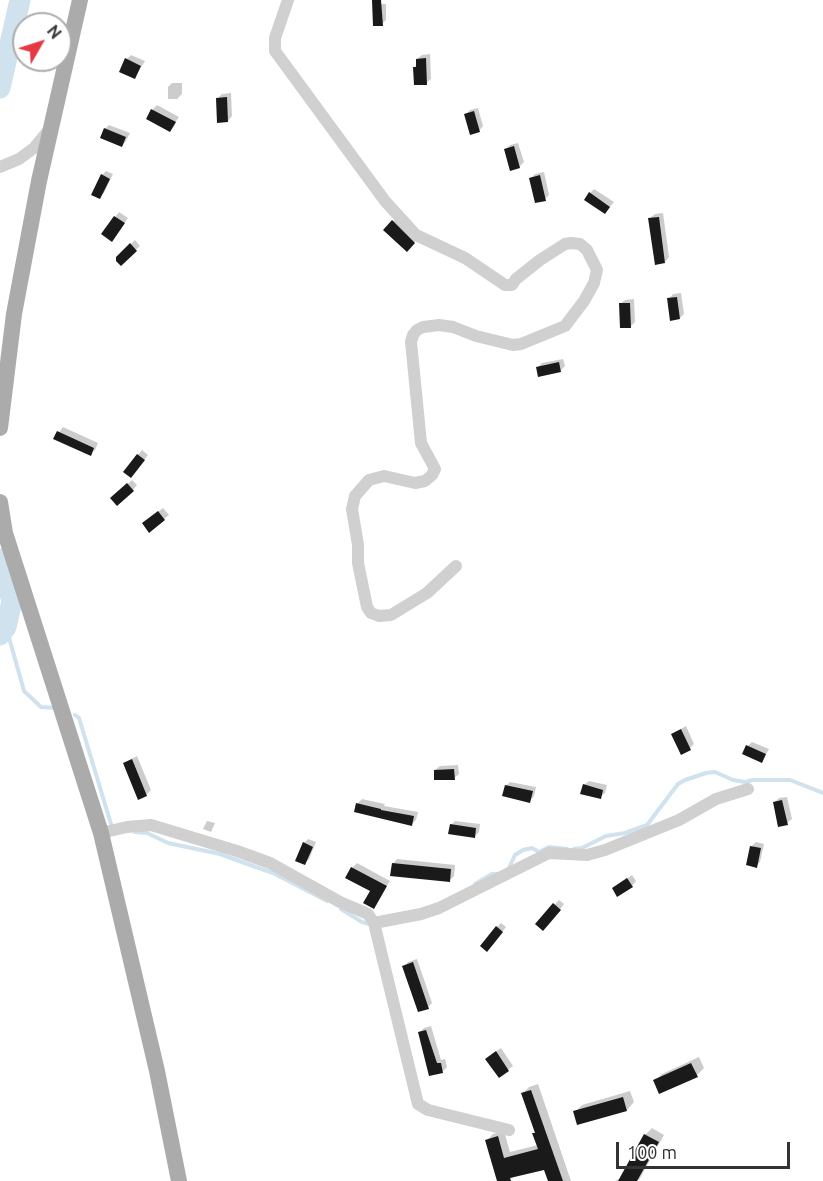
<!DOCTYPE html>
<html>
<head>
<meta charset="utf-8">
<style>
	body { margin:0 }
	#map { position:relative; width:823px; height:1181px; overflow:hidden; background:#fff; font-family:Ubuntu,sans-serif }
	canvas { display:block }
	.north { position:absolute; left:12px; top:12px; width:60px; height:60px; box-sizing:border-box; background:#fff; border:2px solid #adadad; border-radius:50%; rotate:51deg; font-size:16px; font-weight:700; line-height:24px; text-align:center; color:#333 }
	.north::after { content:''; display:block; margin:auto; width:21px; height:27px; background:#e63946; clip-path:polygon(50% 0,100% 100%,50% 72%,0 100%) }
	.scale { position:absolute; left:616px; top:1142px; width:174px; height:27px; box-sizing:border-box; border:3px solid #333; border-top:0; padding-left:8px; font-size:18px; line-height:21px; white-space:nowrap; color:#333; -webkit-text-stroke:4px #fff; paint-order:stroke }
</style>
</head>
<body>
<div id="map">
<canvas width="823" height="1181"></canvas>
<div class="north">N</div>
<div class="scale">100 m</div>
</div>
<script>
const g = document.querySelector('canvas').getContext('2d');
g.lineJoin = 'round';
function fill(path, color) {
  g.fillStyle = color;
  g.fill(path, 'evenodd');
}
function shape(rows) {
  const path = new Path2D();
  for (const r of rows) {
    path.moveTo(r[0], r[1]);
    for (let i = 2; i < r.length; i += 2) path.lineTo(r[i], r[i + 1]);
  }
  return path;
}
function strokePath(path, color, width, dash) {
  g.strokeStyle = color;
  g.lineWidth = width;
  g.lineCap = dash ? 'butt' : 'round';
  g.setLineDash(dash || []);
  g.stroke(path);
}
fill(shape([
	[378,4,386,4,386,20,382,24],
	[430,54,431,79,426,83,414,68,417,64,417,59,422,55],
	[131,55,145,61,135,77,127,59],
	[172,83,182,83,182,94,177,99,168,99,168,87],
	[231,93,232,116,228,121,218,98,222,94],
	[157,105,179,117,170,130,152,110],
	[478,108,483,126,479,131,466,114,470,110],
	[109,125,130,133,126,141,122,146,105,129],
	[518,143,524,162,519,167,506,149,510,145],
	[106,171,113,174,104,193,100,197,102,175],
	[544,172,549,195,545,199,531,178,535,174],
	[594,189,614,202,609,208,590,193],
	[119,212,128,218,116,235,103,234],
	[663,213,669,257,665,262,650,218,655,214],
	[397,217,418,238,407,250,385,230],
	[135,240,140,246,121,264,117,258],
	[681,293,684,314,680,318,669,299,673,294],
	[634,299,635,322,631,326,620,304,625,300],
	[563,359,565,366,560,371,538,367,542,363],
	[63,427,98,443,95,450,90,454,55,438],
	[142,450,148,455,135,472,138,455],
	[132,480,137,485,133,490,117,494],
	[163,508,169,515,164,519,148,519],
	[686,726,694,744,690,748,672,734],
	[752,742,769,749,762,761,748,746],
	[137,756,151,790,146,795,124,763],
	[458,765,459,774,454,778,435,770,440,766],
	[589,781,607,785,605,793,600,797,584,785],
	[510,782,536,787,534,796,530,801,506,786],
	[787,797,792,819,787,823,774,803,779,798],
	[362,799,385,804,384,806,418,812,416,820,412,824,356,811,358,803],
	[207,821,215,823,211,832,203,829],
	[455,821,480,824,479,832,474,837,451,825],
	[308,839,316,842,309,859,305,863,304,843],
	[756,842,764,844,760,862,756,866,748,864,752,846],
	[397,859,455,865,454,876,450,880,393,864],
	[357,863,390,881,374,907,372,890,352,868],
	[632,875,636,881,632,886,614,888],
	[559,900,564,904,548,925,537,924],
	[501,923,506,927,492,946,497,927],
	[417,959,432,1003,428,1007,404,967,408,962],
	[431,1026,441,1060,445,1059,447,1067,442,1072,430,1074,419,1033,424,1028],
	[501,1048,513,1066,499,1076,492,1054],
	[699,1057,704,1068,697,1075,655,1081,662,1074],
	[538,1084,571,1181,550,1181,545,1168,515,1176,507,1181,499,1181,487,1140,493,1134,504,1131,510,1152,538,1145,534,1134,536,1132,523,1093,529,1087],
	[630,1091,634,1102,627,1110,575,1112,582,1105],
	[652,1128,664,1135,639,1180,615,1181,621,1178,645,1135]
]), '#0003');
strokePath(shape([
	[6,627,24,691,41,707,55,708],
	[75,715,79,718,111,824],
	[135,832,147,833,168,843,220,854,253,866,273,873,327,901],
	[574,849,582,848,606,836,625,833,647,825,678,784,685,780,706,773,715,772,733,780,745,782,753,780,790,780,823,793],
	[509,868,515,855,523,850,532,848,539,852,549,847,567,849],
	[475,884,492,874,498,874],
	[341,909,362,922,369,924]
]), '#cfe2ee', 4);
strokePath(shape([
	[0,88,20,0],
	[0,559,12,601,6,627,0,635]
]), '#cfe2ee', 21);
fill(shape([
	[372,0,381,0,383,26,373,26],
	[125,58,141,66,135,79,119,72],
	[426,58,427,85,414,85,413,67,416,67,416,59],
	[227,97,228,122,217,123,216,98],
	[151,109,176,122,170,132,146,119],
	[474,111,480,132,470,135,464,114],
	[104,128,126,137,122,147,100,138],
	[514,146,520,168,510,171,504,149],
	[101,174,110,179,100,199,91,195],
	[540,175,546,201,535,203,529,178],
	[589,192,610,207,605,214,584,200],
	[114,216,125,223,112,242,101,234],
	[659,217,665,263,655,265,648,218],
	[392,220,415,243,407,252,383,230],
	[130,243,137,251,121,266,116,261,116,257],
	[677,297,680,319,670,321,667,298],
	[619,303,630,303,631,328,620,328],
	[559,362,561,372,538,377,536,367],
	[57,431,94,448,91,456,53,439],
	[137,454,145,460,131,478,123,472],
	[127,483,134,491,117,506,110,498],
	[158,511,165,520,149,533,142,523],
	[681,729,691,750,681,755,671,734],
	[746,745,766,754,762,763,742,754],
	[132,759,147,796,138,800,123,763],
	[454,769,455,780,434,780,434,770],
	[583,784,603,790,601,799,580,794],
	[505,785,533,791,530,803,502,796],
	[782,800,788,825,778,827,773,802],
	[356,803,381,809,381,810,414,816,412,826,354,812],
	[450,824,476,828,475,838,448,834],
	[303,842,313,847,305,865,295,861],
	[750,846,761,848,757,868,746,865],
	[392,863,451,869,450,882,390,876],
	[351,867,387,886,374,909,363,903,370,891,345,878],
	[627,878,633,887,617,897,612,888],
	[553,903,561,910,543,931,535,924],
	[496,926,503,932,487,952,480,946],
	[413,962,429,1009,418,1012,402,966],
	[426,1030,437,1063,441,1063,443,1073,429,1076,418,1032],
	[496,1051,509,1071,499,1078,485,1059],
	[691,1063,698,1077,659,1094,653,1080],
	[531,1090,563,1181,548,1181,544,1170,510,1178,511,1181,497,1181,485,1140,498,1136,504,1158,538,1149,532,1133,535,1133,521,1093],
	[623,1097,627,1111,577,1125,573,1111],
	[644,1134,659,1142,637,1181,618,1181]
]), '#1a1a1a');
strokePath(shape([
	[288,0,275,38,275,51,385,201,416,235,465,258,505,285,512,285,516,279,540,260,565,244,571,243,580,244,587,250,597,270,594,283,584,301,565,326,521,344,513,345,476,336,453,327,439,325,423,327,417,330,413,335,411,342,421,443,435,469,432,475,425,481,415,483,384,476,369,480,355,496,352,509,358,545,358,563,367,607,371,613,379,616,391,615,427,593,456,566],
	[0,167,19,159,34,148,48,131],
	[101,833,127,827,151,825,237,851,270,863,340,902,368,914,374,923,418,1104,428,1110,509,1130],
	[374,923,421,914,439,908,549,853,587,855,605,850,679,820,716,799,748,789]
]), '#d0d0d0', 12);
strokePath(shape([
	[0,428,14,314,39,181,80,0],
	[0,502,5,533,101,833,157,1071,179,1181]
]), '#ababab', 16);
</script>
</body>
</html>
